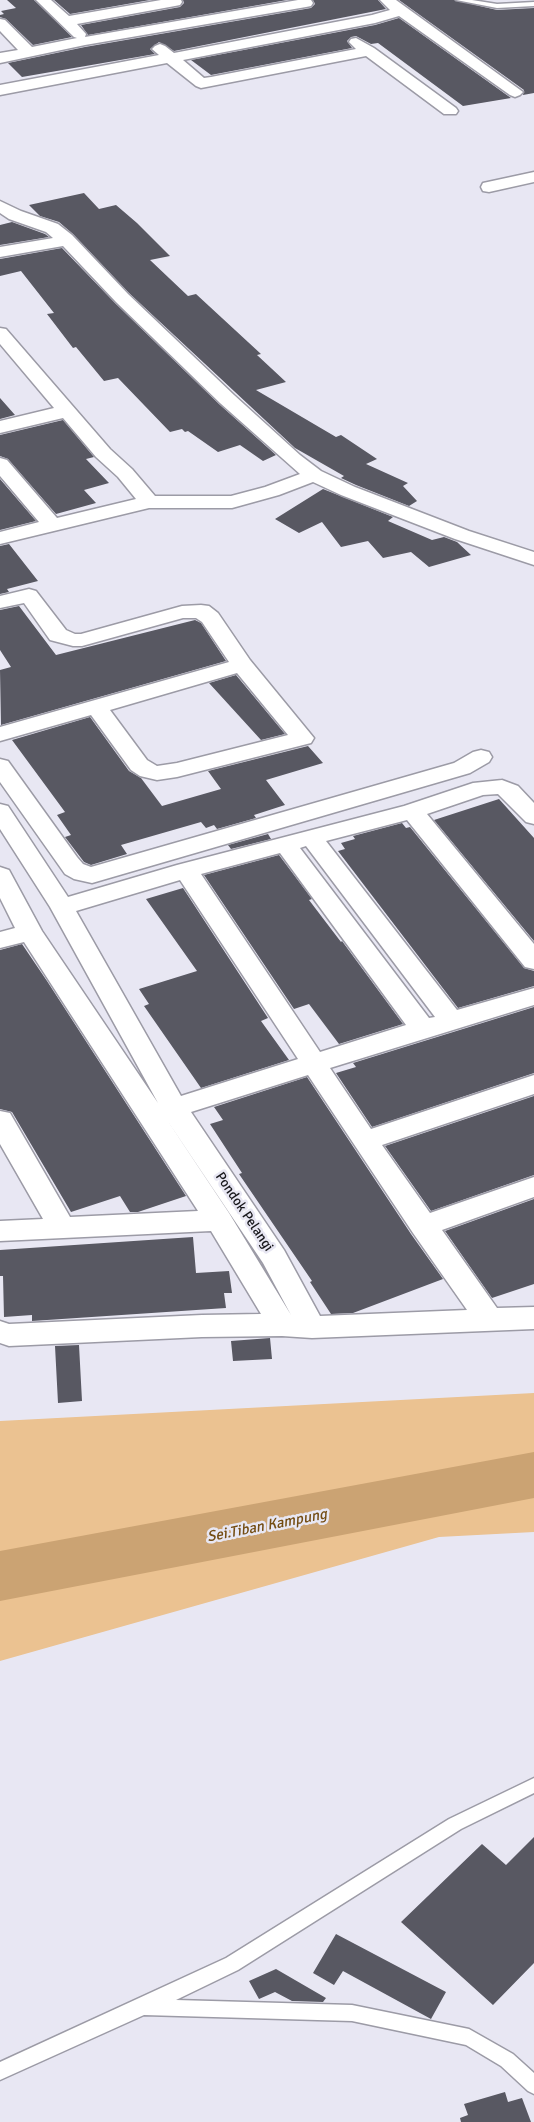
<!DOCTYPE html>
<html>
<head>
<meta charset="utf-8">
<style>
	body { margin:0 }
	canvas { display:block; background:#e8e7f3 }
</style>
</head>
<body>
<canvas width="534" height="2122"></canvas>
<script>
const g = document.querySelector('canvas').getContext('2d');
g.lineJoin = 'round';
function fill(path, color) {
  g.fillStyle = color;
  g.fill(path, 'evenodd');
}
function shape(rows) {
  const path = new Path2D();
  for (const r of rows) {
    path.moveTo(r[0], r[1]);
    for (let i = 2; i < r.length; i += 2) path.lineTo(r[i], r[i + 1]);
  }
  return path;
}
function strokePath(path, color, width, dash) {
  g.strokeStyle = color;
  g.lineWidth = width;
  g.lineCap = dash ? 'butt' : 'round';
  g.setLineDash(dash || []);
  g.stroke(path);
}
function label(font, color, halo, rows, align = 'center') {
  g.font = font + ' Signika,sans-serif';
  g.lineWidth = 5;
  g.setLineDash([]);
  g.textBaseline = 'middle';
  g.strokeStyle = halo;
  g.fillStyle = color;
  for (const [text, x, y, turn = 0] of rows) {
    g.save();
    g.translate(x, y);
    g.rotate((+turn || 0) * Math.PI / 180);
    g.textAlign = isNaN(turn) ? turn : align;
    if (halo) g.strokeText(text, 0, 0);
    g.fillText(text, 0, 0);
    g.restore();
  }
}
fill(shape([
	[534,1393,534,1532,439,1537,0,1661,0,1421]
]), '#ebc291');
fill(shape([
	[534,1452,534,1498,0,1601,0,1551,534,1452]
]), '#cba373');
fill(shape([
	[7,0,34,0,72,37,33,45,6,19,0,17,0,15,4,14,1,11,16,8],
	[54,0,150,0,70,14],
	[183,0,287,0,88,35,81,25,180,7,184,3],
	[313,0,378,0,386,9,174,51,159,42,150,49,155,54,22,77,8,63,85,47,311,8,315,4],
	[399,0,454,0,497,10,534,8,534,93,523,95,524,90],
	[399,18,511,98,463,106,378,43,371,44,356,36,351,37,347,41,352,48,211,75,191,60,375,25],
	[84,193,99,209,116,205,137,223,170,256,150,260,188,296,196,294,261,354,257,355,286,382,256,390,336,437,341,435,377,459,366,464,408,483,403,486,417,501,409,506,356,485,341,478,344,476,295,448,129,293,73,234,59,222,40,216,29,205],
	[12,222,45,234,49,237,0,245,0,225],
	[62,248,115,303,219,404,276,455,263,461,240,445,218,452,188,431,185,432,182,429,170,432,118,378,104,381,76,347,73,348,47,314,54,313,21,271,0,276,0,259],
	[0,398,15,415,0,419],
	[63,420,94,457,86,459,109,483,84,490,96,503,56,514,8,459,0,456,0,435],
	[0,479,36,521,0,530],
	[323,489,393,517,388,521,432,540,444,537,457,542,471,555,429,567,411,552,383,558,368,541,341,547,322,522,299,533,275,519],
	[9,544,38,581,7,589,9,592,0,594,0,546],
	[19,606,56,655,195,620,201,623,226,661,1,725,0,670,11,667,0,650,0,610],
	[236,675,285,734,261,740,209,683],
	[90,717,129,771,141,778,162,806,221,789,208,771,308,746,323,763,266,780,285,805,254,815,256,818,217,829,214,825,206,828,201,822,121,845,127,854,91,865,84,862,65,837,71,835,57,815,65,812,12,740],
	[499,799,534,838,534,941,434,820],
	[402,823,406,828,410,827,524,968,534,971,534,986,458,1008,338,851,345,849,341,843,355,839,353,836],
	[268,834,271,839,231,849,228,845],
	[279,855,312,899,309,900,341,942,342,941,403,1024,339,1044,309,1004,294,1009,204,875],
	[183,888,268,1018,261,1021,289,1060,201,1088,144,1006,149,1004,139,989,197,971,146,899],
	[22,944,47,981,186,1196,138,1212,130,1212,120,1196,71,1212,12,1112,0,1109,0,950],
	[534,1007,534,1073,372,1127,336,1073,356,1067,353,1063],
	[307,1077,411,1234,443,1279,353,1313,331,1314,310,1282,312,1281,239,1174,242,1173,210,1124,223,1120,214,1107],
	[534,1096,534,1175,431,1211,385,1146],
	[534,1199,534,1284,492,1298,445,1231],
	[193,1237,196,1273,229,1271,232,1293,224,1293,226,1308,32,1321,32,1315,4,1317,3,1276,0,1276,0,1250],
	[270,1338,272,1359,233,1361,231,1341],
	[79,1345,82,1401,58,1403,55,1346],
	[534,1837,534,1963,493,2005,401,1922,482,1844,506,1865],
	[336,1934,446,1992,431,2019,343,1971,334,1985,313,1973],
	[276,1969,326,1998,323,2002,292,2001,275,1992,259,1999,249,1981],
	[505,2092,508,2102,522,2098,531,2122,461,2122,460,2118,468,2115,464,2104]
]), '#585862');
const service = shape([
	[456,0,472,0,497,4,534,2,534,6,497,8,456,0],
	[534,1778,534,1793,461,1829,238,1970,176,2000,352,2005,469,2029,513,2054,534,2073,534,2094,528,2091,501,2066,466,2045,352,2021,144,2015,0,2080,0,2062,226,1958,449,1819,534,1778]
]);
const minor = shape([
	[36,0,51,0,69,16,161,0,181,0,182,2,180,5,175,6,77,24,86,34,85,37,298,0,311,0,313,3,311,6,306,7,85,45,0,63,0,53,18,50,0,31,0,19,5,20,32,47,77,38,74,37,36,0],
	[380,0,396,0,523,92,520,95,515,97,510,95,399,16,375,23,183,60,204,78,211,77,356,49,349,42,351,39,356,38,374,48,456,108,458,111,456,114,444,114,366,56,201,88,196,86,167,63,0,95,0,85,159,55,152,49,155,46,160,44,165,46,174,53,372,15,390,10,380,0],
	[534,172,534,182,489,192,483,191,481,187,483,183,534,172],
	[0,201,21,211,58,224,72,235,128,294,234,395,300,455,321,471,355,487,469,531,534,552,534,565,455,539,341,495,313,482,279,495,232,508,149,508,0,544,0,532,39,522,0,476,0,458,7,460,57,518,136,499,118,477,96,457,63,418,0,433,0,421,54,408,0,344,0,328,6,329,110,449,132,469,155,496,231,496,265,487,300,474,220,403,116,302,63,246,0,257,0,247,53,238,46,232,9,219,0,213,0,201],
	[29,589,36,591,66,630,75,634,81,634,182,606,201,605,209,606,218,613,250,660,314,738,311,743,177,777,157,780,140,776,131,770,91,715,0,741,0,727,229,662,202,622,196,618,183,618,82,646,73,646,50,640,24,603,0,608,0,596,29,589],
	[237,673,288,735,177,763,157,766,147,760,110,710,237,673],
	[481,750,489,752,492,757,489,762,470,773,92,883,74,879,65,874,0,782,0,759,8,761,77,857,83,864,91,867,454,763,473,752,481,750],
	[502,780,518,786,534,803,534,824,526,822,498,794,483,795,427,814,534,944,534,969,525,967,407,820,326,841,457,1010,534,988,534,1005,330,1068,371,1129,534,1075,534,1094,382,1145,430,1213,534,1177,534,1197,442,1230,497,1308,534,1307,534,1329,312,1338,282,1336,202,1337,9,1346,0,1343,0,1321,9,1324,202,1315,261,1314,211,1231,0,1241,0,1221,43,1219,0,1144,0,1111,10,1113,70,1217,198,1211,24,942,0,948,0,932,15,928,0,898,0,867,9,870,42,931,158,1103,50,907,0,829,0,804,8,806,68,897,177,865,404,806,473,783,502,780],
	[306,846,435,1017,429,1018,300,848,306,846],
	[280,853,406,1025,320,1052,201,874,280,853],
	[180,880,298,1059,181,1096,76,911,180,880],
	[308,1075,413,1233,467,1310,320,1316,284,1250,191,1112,308,1075],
	[167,1120,263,1263,291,1315,229,1213,167,1120]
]);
strokePath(service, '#9c9ba6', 3);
strokePath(minor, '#9c9ba6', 3);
fill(service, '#fff');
fill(minor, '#fff');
label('14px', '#16161a', '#e8e7f3', [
	["Pondok Pelangi",244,1212,56]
]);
label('italic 15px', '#734c12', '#e8e7f3', [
	["Sei.Tiban Kampung",267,1526,-11]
]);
</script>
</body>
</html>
